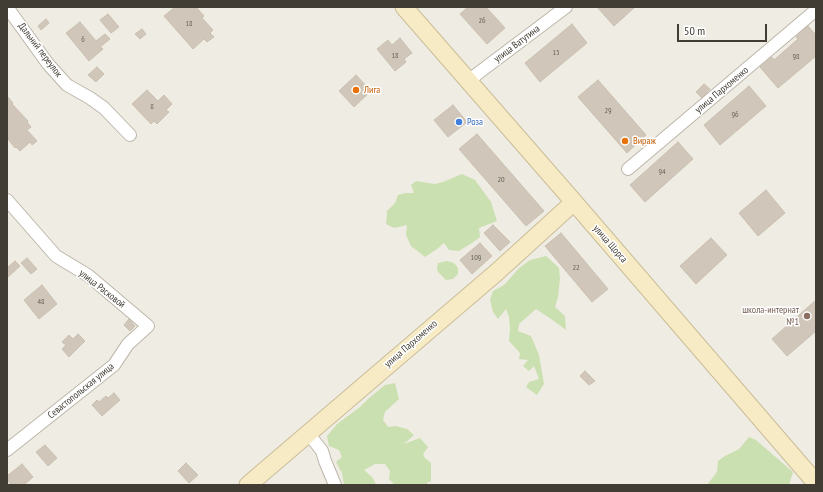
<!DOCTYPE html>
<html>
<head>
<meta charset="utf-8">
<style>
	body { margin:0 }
	#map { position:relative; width:823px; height:492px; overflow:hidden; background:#efece4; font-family:"PT Sans Narrow",sans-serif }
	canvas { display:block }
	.frame { position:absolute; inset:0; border:8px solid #413c34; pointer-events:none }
	.scale { position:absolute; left:677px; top:24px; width:90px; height:18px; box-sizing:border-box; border:2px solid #413c34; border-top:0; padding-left:5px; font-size:12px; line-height:14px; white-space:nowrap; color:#413c34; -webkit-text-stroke:3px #fff; paint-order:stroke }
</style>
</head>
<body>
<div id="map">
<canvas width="823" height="492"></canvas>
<div class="frame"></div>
<div class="scale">50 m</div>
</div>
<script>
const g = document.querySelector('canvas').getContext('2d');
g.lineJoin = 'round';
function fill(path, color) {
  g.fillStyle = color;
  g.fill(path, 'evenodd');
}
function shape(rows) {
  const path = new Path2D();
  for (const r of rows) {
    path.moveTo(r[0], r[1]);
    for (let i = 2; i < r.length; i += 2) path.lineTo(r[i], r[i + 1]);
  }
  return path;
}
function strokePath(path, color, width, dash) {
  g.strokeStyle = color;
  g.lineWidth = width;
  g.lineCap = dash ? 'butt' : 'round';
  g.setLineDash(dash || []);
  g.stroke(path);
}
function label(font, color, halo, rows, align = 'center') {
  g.font = font + ' "PT Sans Narrow",sans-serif';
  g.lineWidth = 3;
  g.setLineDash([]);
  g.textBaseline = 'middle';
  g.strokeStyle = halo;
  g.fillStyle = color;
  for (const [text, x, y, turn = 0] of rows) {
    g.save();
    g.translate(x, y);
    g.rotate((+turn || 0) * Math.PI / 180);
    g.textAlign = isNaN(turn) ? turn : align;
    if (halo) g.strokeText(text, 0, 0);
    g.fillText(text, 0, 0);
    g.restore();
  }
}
fill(shape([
	[462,174,475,180,486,195,491,202,497,221,479,228,480,237,472,243,459,251,449,250,444,243,437,249,425,257,411,246,406,235,407,225,394,228,386,224,387,211,395,203,398,195,405,193,414,193,411,185,416,181,435,184,443,182],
	[546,256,559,268,560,279,558,297,555,307,565,316,566,330,554,321,536,309,519,324,518,331,531,336,539,355,544,384,537,395,526,387,529,382,539,379,534,366,529,371,523,366,528,360,519,359,520,353,509,341,510,329,509,317,506,309,498,319,493,312,490,300,493,291,504,285,519,268,530,260],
	[447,261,454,263,458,268,458,274,453,279,446,280,438,272,437,268,438,263],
	[395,383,399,399,385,412,383,420,388,427,396,426,407,429,414,435,404,444,420,438,428,447,423,454,425,458,431,463,431,481,427,483,427,485,395,485,389,479,390,471,385,464,375,464,364,470,373,478,376,485,344,485,342,473,336,462,342,457,339,450,329,446,327,436,337,424,360,407,369,398,385,385],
	[749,437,756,440,793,472,789,485,707,485,717,472,718,461,725,456,739,449]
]), '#cbe0b0');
const building = shape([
	[175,7,192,7,194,9,196,7,204,16,202,18,213,30,210,33,214,37,207,42,204,39,193,49,164,16,175,7],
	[468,7,486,7,505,28,487,44,460,14,468,7],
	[597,7,635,7,614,26,597,7],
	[108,14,119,27,111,33,100,20,108,14],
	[46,19,49,23,41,30,38,26,46,19],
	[80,22,96,41,105,34,110,39,100,47,103,49,89,61,66,33,80,22],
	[572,24,587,43,540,82,525,63,572,24],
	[808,26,816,35,816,56,778,88,760,67,772,57,774,60,798,39,796,37,808,26],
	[142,29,146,34,140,39,135,34,142,29],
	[400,38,412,53,404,59,406,62,395,71,377,49,388,40,392,45,400,38],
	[97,67,104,74,96,82,88,75,97,67],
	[356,75,371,91,354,107,339,91,356,75],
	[598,80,646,135,627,153,578,97,598,80],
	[704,84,710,89,702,98,696,92,704,84],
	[749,86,766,106,720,145,704,125,749,86],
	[147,90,158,101,164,95,172,104,166,110,169,112,157,124,154,121,151,124,132,104,147,90],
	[7,96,13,103,12,104,28,121,27,122,31,127,27,130,37,141,32,145,30,142,20,151,16,147,15,148,8,139,9,138,7,136,7,96],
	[453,105,467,122,448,137,434,120,453,105],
	[477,134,544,211,526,226,459,149,477,134],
	[678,142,693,159,645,202,630,185,678,142],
	[766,190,785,213,758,236,739,213,766,190],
	[493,225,510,242,500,251,484,233,493,225],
	[561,233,608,289,592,302,545,246,561,233],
	[711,238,727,255,696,284,680,266,711,238],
	[480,243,492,256,472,274,460,260,480,243],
	[27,258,37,269,31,274,21,263,27,258],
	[15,261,20,266,7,278,7,268,15,261],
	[42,285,57,304,39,319,24,300,42,285],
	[816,300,816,331,787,356,772,339,816,300],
	[129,319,135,326,130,331,124,325,129,319],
	[78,334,85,341,69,357,62,349,66,345,62,342,69,335,73,339,78,334],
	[585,371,595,381,589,385,580,376,585,371],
	[114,393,120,400,102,416,92,405,97,400,99,402,106,396,108,398,114,393],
	[45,445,57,458,48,466,36,452,45,445],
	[186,463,198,475,189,483,178,471,186,463],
	[22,464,33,477,24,485,11,485,7,480,7,476,22,464]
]);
fill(building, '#d0c7ba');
strokePath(building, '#c9bfaf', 1);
const street = shape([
	[7,7,48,64,67,85,90,98,104,108,130,135],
	[469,81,477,74,566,7],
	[628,169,816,10],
	[7,200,56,256,89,276,148,326,128,344,114,365,7,450],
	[308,433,322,451,325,461,335,485]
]);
const secondary = shape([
	[404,7,574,202,816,483],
	[248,485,497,272,574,202]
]);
strokePath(street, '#bdb6aa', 14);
strokePath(secondary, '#cabd98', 19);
strokePath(street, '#fff', 12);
strokePath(secondary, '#f7ebc6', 17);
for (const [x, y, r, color] of [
	[356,90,4,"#e8710a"],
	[459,122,4,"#3f7fe0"],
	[625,141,4,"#e8710a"],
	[807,316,4,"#8d6e63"]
]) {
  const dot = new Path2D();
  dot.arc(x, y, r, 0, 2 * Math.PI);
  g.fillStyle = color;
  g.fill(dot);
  strokePath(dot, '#fff', 1.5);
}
label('8px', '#655f56', null, [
	["26",482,21],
	["18",189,24],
	["6",83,40],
	["15",556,53],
	["18",395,56],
	["98",796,57],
	["8",152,107],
	["29",608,111],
	["96",735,115],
	["94",662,172],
	["20",501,180],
	["109",476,258],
	["22",576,268],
	["48",41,302]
]);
label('10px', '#413c34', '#fff', [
	["улица Ватутина",517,44,-37],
	["Дальний переулок",40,50,53],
	["улица Пархоменко",722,90,-40],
	["улица Щорса",610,244,49],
	["улица Расковой",102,289,38],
	["улица Пархоменко",411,344,-41],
	["Севастопольская улица",81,391,-39]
]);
label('10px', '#c56008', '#fff', [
	["Лига",364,90],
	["Вираж",633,141]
], 'left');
label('10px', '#366cbe', '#fff', [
	["Роза",467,122]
], 'left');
label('10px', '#785e54', '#fff', [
	["школа-интернат",799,310],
	["№1",799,322]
], 'right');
</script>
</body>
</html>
